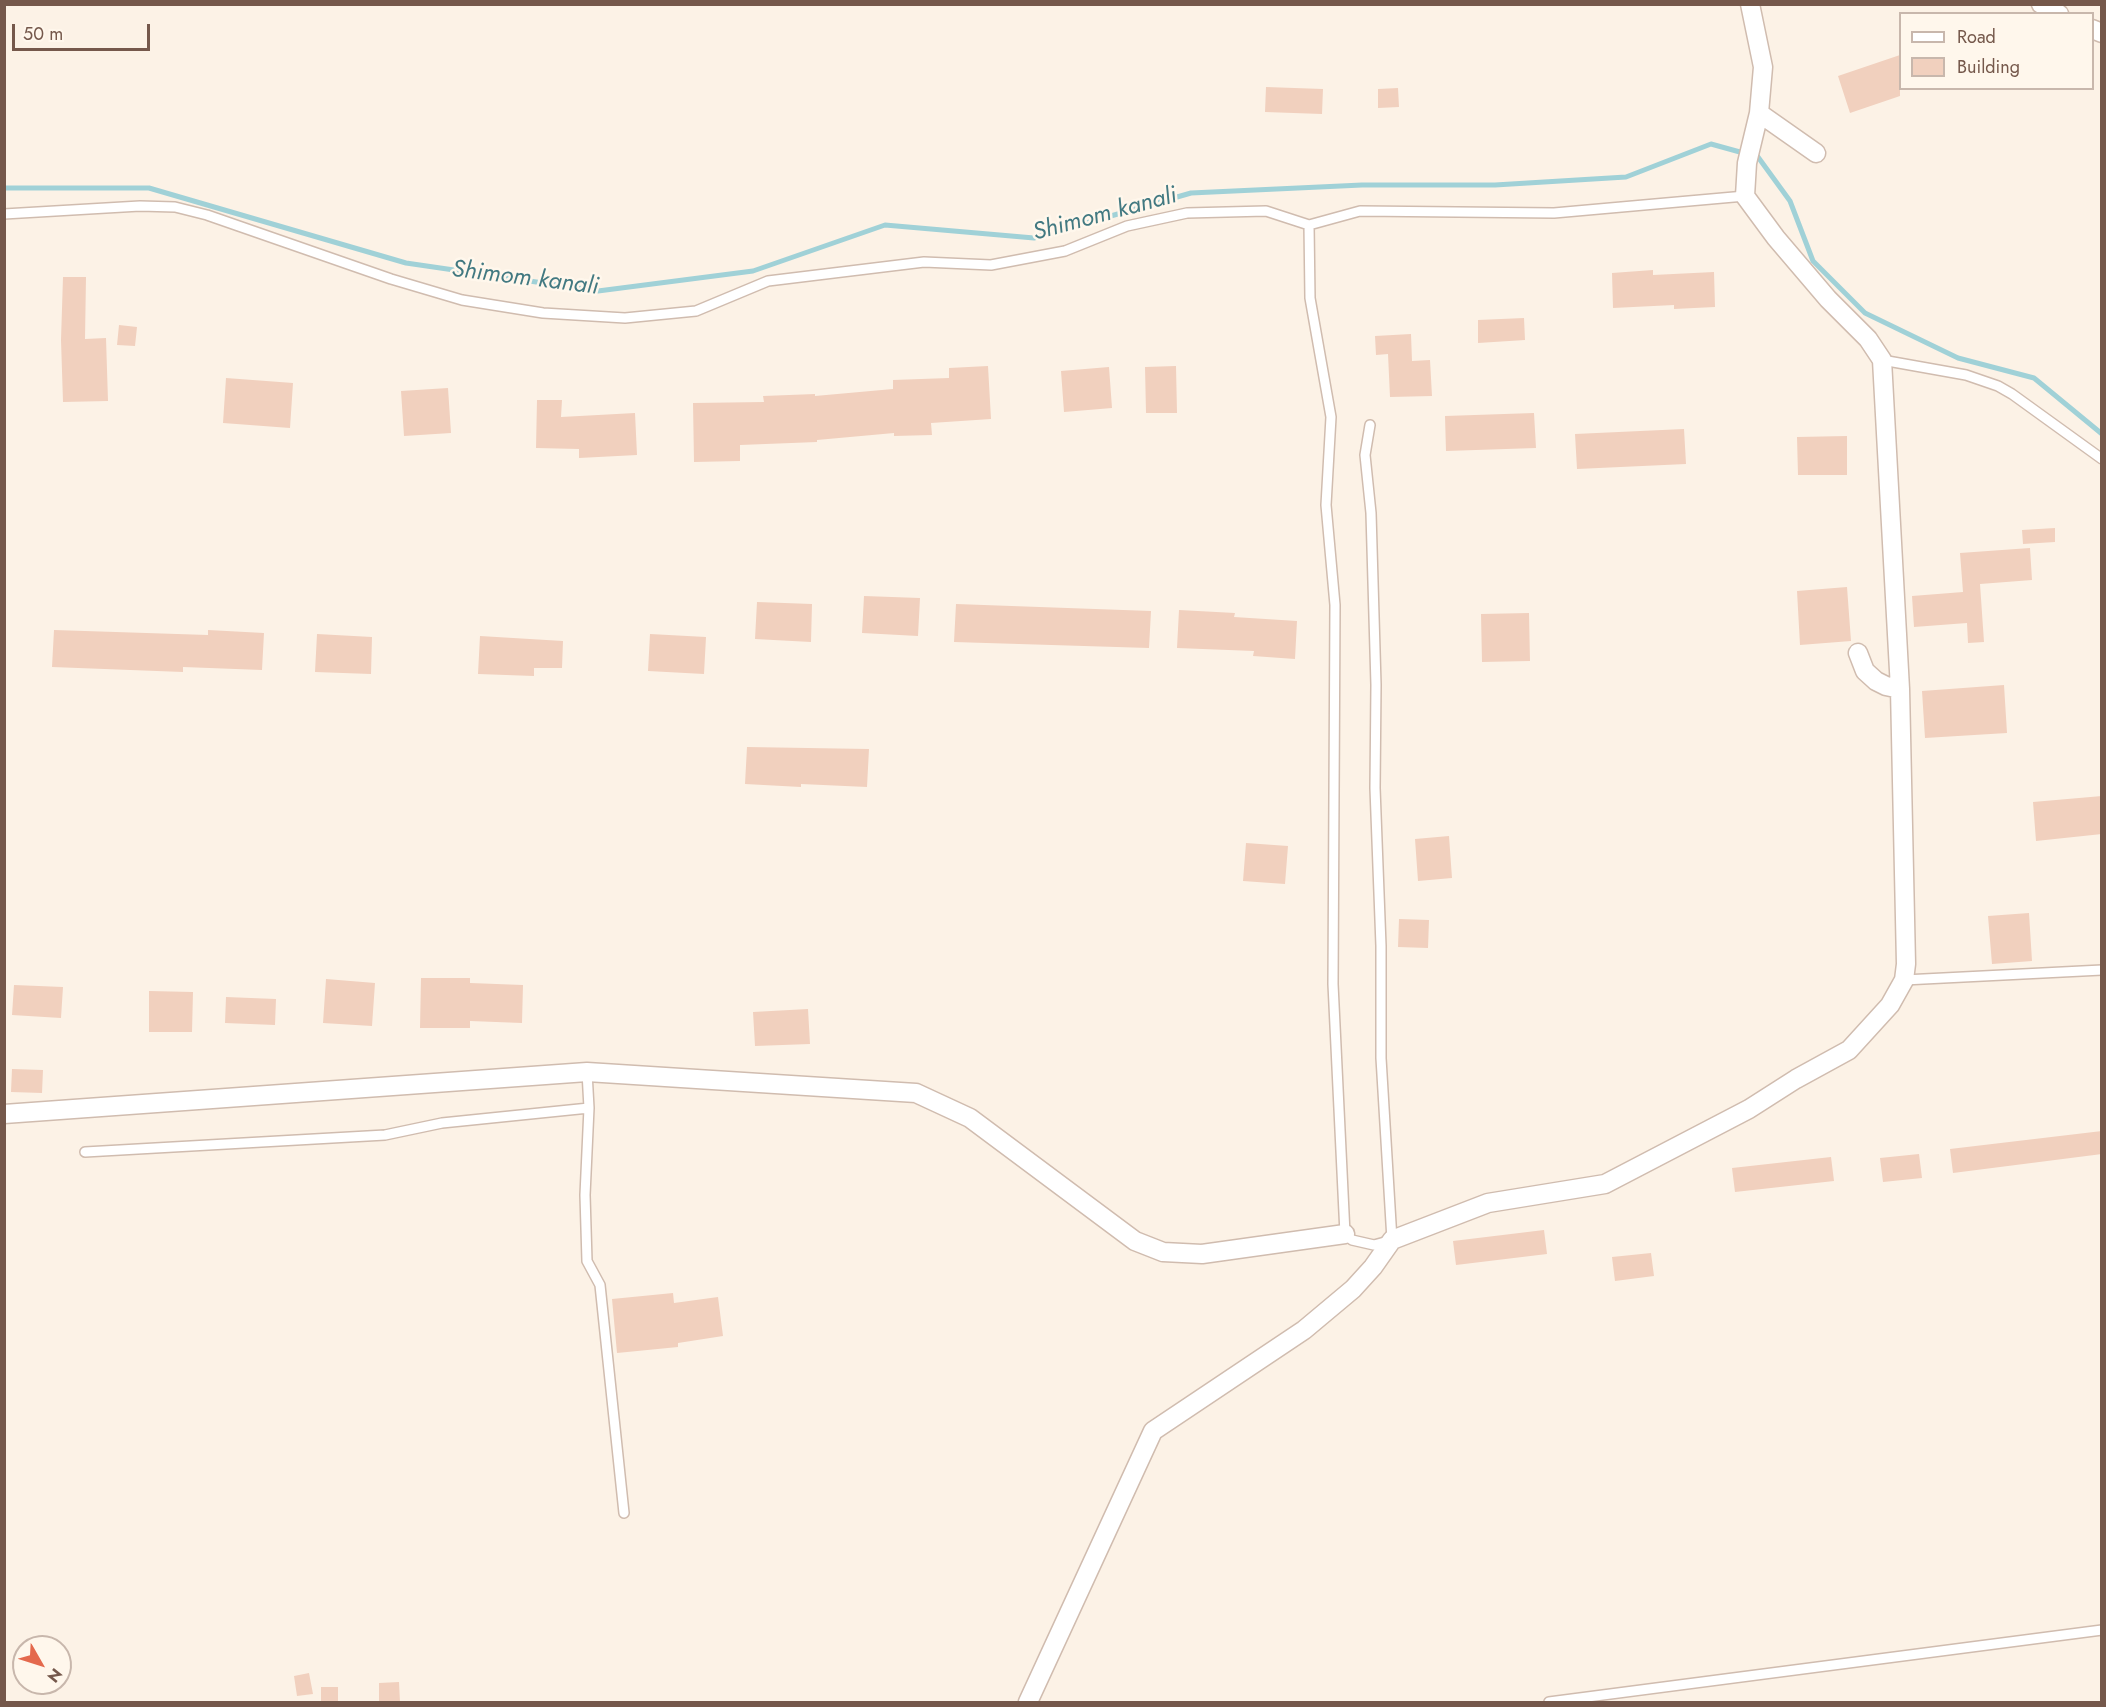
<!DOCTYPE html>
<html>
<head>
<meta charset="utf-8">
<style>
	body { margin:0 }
	#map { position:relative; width:2106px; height:1707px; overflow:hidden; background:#fcf2e6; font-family:Jost,sans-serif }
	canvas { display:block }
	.frame { position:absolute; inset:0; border:6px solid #75584b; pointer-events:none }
	.legend { position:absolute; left:1899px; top:12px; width:195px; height:78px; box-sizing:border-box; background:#fff7ec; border:2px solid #c8b7ac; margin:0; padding:8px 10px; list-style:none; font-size:18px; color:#75584b }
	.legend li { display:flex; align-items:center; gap:12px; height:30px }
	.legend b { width:30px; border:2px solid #c8b7ac }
	.north { position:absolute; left:12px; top:1635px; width:60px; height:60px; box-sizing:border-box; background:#fff7ec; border:2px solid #c8b7ac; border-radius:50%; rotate:129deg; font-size:16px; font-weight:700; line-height:24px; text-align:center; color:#75584b }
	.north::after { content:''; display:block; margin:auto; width:21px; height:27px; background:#e4694d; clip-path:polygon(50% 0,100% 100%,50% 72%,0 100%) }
	.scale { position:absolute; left:12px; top:24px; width:138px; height:27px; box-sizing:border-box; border:3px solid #75584b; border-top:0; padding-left:8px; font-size:18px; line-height:21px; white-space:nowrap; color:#75584b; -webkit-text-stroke:4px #fff7ec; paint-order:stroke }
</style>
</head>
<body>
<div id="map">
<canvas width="2106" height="1707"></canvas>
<div class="frame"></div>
<ul class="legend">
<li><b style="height:8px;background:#fff"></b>Road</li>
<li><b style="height:16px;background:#f1d0be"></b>Building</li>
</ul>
<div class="north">N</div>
<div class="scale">50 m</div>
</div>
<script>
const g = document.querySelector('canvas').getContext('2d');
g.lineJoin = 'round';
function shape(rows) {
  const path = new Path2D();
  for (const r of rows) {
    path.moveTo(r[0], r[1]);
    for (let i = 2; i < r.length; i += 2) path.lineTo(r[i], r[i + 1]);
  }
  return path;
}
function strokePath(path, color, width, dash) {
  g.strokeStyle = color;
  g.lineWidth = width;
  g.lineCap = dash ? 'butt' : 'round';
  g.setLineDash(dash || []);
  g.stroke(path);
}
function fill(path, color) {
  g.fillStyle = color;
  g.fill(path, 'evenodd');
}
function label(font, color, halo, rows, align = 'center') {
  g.font = font + ' Jost,sans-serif';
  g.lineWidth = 5;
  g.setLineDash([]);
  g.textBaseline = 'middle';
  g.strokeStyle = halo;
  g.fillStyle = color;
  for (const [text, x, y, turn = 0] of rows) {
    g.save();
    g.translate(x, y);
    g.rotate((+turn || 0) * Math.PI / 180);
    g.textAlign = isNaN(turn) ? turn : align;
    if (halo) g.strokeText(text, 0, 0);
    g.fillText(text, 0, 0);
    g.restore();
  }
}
strokePath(shape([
	[4,188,149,188,406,263,598,291,753,271,885,225,1034,238,1191,193,1362,185,1495,185,1626,177,1711,144,1758,157,1790,201,1813,261,1865,313,1958,358,2034,378,2102,434]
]), '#a0d1d7', 5);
fill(shape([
	[1900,55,1900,96,1850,113,1838,76],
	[1266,87,1323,89,1322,114,1265,112],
	[1398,88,1399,107,1378,108,1378,89],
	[1653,270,1653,275,1714,272,1715,307,1674,309,1674,305,1613,308,1612,273],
	[63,277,86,277,85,339,106,338,108,401,63,402,61,340],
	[1524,318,1525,340,1478,343,1478,320],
	[119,325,137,327,135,346,117,345],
	[1411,334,1412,361,1430,360,1432,396,1390,397,1388,354,1376,355,1375,336],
	[988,366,991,419,931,423,932,435,894,436,894,433,817,440,817,442,740,445,740,461,694,462,693,403,764,402,763,396,815,394,815,396,893,389,893,380,949,378,949,368],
	[1176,366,1177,413,1146,413,1145,367],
	[1109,367,1112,408,1064,412,1061,371],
	[226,378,293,383,290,428,223,423],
	[448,388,451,433,404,436,401,391],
	[537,400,562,400,561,417,635,413,637,455,579,458,579,449,536,448],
	[1534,413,1536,448,1446,451,1445,416],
	[1684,429,1686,464,1577,469,1575,434],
	[1847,436,1847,475,1798,475,1797,437],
	[2055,528,2055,542,2023,544,2022,530],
	[2030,548,2032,580,1980,584,1984,642,1968,643,1967,623,1914,627,1912,596,1963,592,1960,553],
	[1847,587,1851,641,1800,645,1797,591],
	[864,596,920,598,918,636,862,633],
	[757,602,812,604,811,642,755,639],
	[956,604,1151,611,1149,648,954,642],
	[1179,610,1235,613,1234,617,1297,621,1295,659,1253,656,1254,651,1177,648],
	[1529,613,1530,661,1482,662,1481,614],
	[54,630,208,635,208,630,264,633,262,670,183,667,183,672,52,667],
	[317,634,372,637,371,674,315,672],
	[650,634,706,637,704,674,648,671],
	[480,636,563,641,562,668,534,668,534,676,478,674],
	[2004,685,2007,733,1925,738,1922,691],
	[747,747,869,749,867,787,801,784,801,787,745,784],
	[2102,796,2102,834,2036,841,2033,802],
	[1449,836,1452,878,1418,881,1415,839],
	[1246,843,1288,846,1285,884,1243,881],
	[2029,913,2032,961,1992,964,1988,916],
	[1399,919,1429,920,1428,948,1398,947],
	[421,978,470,978,470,983,523,985,522,1023,470,1021,470,1028,420,1028],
	[326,979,375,983,372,1026,323,1023],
	[14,985,63,987,61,1018,12,1015],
	[149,991,193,992,192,1032,149,1032],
	[226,997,276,999,275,1025,225,1023],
	[808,1009,810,1044,755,1046,753,1012],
	[12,1069,43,1070,42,1093,11,1092],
	[2102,1131,2102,1154,1953,1173,1950,1149],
	[1919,1154,1922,1178,1883,1182,1880,1158],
	[1831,1157,1834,1181,1735,1192,1732,1168],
	[1544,1230,1547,1254,1456,1265,1453,1241],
	[1651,1253,1654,1276,1615,1281,1612,1257],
	[673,1293,674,1303,718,1297,723,1336,678,1343,678,1347,617,1353,612,1299],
	[309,1673,313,1694,297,1696,294,1676],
	[399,1682,400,1702,379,1702,379,1683],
	[321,1687,338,1687,338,1702,321,1702]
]), '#f1d0be');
const service = shape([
	[4,214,140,206,175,207,207,215,391,279,462,300,543,313,625,318,696,311,768,281,924,262,991,265,1065,251,1127,226,1187,213,1266,211,1309,225],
	[1882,360,1966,375,1998,386,2012,394,2102,459],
	[1370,425,1365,455,1371,513,1376,685,1375,788,1381,946,1381,1058,1392,1240,1374,1245,1352,1240,1345,1234,1333,984,1335,605,1326,505,1331,417,1310,298,1309,225,1360,211,1554,213,1745,196],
	[1904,980,2102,970],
	[587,1072,589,1108,585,1195,587,1261,600,1285,624,1513],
	[85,1152,385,1135,442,1123,589,1108],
	[1549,1702,2102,1630]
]);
const minor = shape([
	[2041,4,2059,14],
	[2092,29,2102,33],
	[1759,113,1816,153],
	[1858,653,1865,671,1876,681,1886,686,1900,689],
	[4,1114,587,1072,916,1093,970,1118,1135,1241,1163,1252,1202,1254,1345,1234],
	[1028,1702,1153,1431,1304,1330,1353,1289,1373,1267,1392,1240,1488,1203,1605,1184,1749,1109,1796,1079,1849,1050,1890,1005,1904,980,1906,964,1900,689,1882,360,1868,339,1828,299,1776,238,1745,196,1747,163,1759,113,1763,67,1750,4]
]);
strokePath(service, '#d0bcaf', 12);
strokePath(minor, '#d0bcaf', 21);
strokePath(service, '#fff', 9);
strokePath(minor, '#fff', 18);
label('italic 24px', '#427981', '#fff7ec', [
	["Shimom kanali",1105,215,-15],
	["Shimom kanali",525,279,7]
]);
</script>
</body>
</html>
